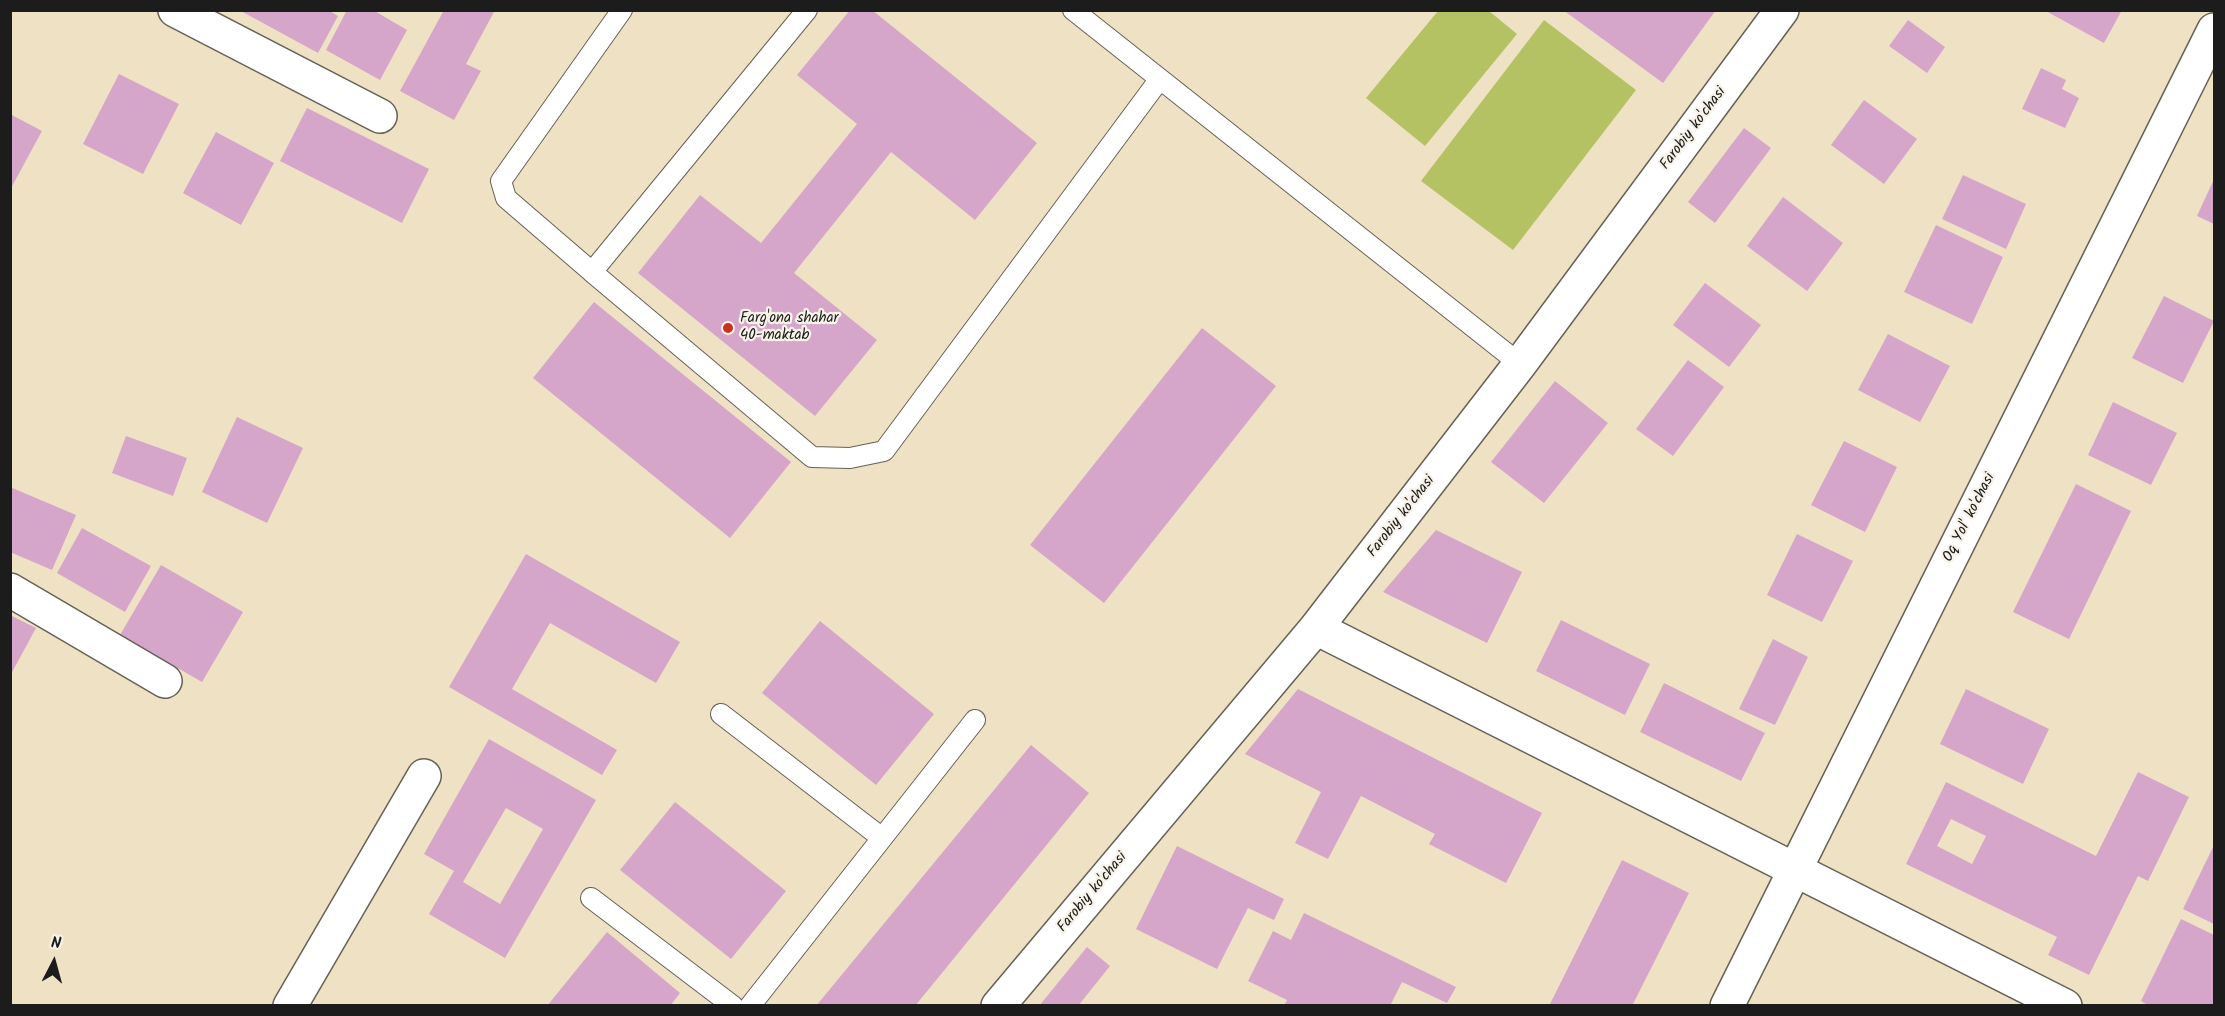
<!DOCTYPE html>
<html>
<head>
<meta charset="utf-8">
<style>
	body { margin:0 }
	#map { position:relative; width:2225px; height:1016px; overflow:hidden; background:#efe1c4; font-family:Kalam,sans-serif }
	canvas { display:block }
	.frame { position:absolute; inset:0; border:12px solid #1c1c1c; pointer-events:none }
	.north { position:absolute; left:24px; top:932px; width:60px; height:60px; -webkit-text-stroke:4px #f7f3e8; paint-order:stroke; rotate:6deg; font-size:16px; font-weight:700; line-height:24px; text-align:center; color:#1c1c1c }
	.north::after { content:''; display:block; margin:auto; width:21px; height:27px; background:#1c1c1c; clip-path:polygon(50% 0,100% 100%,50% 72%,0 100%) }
</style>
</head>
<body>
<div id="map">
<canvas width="2225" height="1016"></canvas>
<div class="frame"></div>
<div class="north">N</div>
</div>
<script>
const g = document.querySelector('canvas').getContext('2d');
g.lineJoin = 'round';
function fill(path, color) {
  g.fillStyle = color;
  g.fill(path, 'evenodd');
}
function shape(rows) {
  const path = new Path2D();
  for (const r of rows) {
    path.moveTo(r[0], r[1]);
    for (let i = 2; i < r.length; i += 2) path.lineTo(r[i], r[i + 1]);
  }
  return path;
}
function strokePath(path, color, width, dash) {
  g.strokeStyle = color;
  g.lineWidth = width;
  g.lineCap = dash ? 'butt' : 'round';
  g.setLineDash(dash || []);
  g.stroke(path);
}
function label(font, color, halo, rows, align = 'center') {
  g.font = font + ' Kalam,sans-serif';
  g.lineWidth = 4.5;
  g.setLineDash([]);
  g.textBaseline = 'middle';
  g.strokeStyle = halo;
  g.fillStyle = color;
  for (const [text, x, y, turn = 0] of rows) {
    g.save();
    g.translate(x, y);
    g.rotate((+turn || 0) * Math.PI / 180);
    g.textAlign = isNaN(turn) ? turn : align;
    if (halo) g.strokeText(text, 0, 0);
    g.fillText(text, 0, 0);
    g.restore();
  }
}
fill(shape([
	[1438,11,1489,11,1517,34,1425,146,1366,98],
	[1544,20,1636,90,1513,250,1421,181]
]), '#b4c264');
fill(shape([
	[239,10,328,10,338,16,318,53],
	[347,10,373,10,407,30,380,80,326,50],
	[444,10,495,10,466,64,481,71,454,120,400,91],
	[850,10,872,10,1037,143,975,220,891,152,794,273,877,340,815,416,638,273,700,195,761,243,857,124,797,75],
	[1563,10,1716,10,1663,83],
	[2044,10,2122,10,2104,43],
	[1908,20,1945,47,1927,73,1889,46],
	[2041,68,2066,80,2062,89,2079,98,2065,128,2022,109],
	[119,74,179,104,143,174,83,144],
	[1864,100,1917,139,1884,184,1831,145],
	[307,108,429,169,402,223,280,161],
	[10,114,42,131,10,190],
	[1744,128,1771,148,1715,223,1688,202],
	[216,132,274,163,241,225,183,193],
	[1963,175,2026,204,2006,249,1942,219],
	[2214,179,2214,224,2197,216],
	[1783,197,1843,243,1807,291,1747,246],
	[1936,225,2003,257,1972,324,1904,292],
	[1705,283,1761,325,1729,367,1673,325],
	[2164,296,2214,321,2183,383,2132,358],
	[594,302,791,462,730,538,533,378],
	[1202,328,1276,386,1104,603,1030,545],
	[1888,334,1950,366,1920,422,1858,390],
	[1688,360,1724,387,1673,456,1636,429],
	[1555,381,1608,423,1544,503,1491,462],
	[2113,402,2177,433,2151,485,2088,455],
	[237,417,303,448,267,523,202,492],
	[126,436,187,458,173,496,112,473],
	[1844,441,1897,467,1865,532,1811,505],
	[2076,484,2131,511,2069,639,2013,612],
	[10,487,76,515,52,570,10,552],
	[82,528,151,566,125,612,57,573],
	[1436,530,1522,572,1487,643,1383,592],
	[1797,534,1853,561,1822,622,1767,595],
	[526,554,680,642,656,683,550,623,512,689,617,750,602,775,449,687],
	[161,565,243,612,202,682,120,635],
	[10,615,36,628,10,676],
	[1561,620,1650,664,1625,715,1536,671],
	[820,621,934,714,876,785,762,693],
	[1773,639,1808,657,1775,725,1739,709],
	[1664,683,1765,733,1741,781,1640,732],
	[1298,689,1542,813,1506,883,1429,844,1435,834,1361,796,1328,859,1295,843,1321,792,1245,754],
	[1966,689,2049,729,2023,784,1940,744],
	[489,739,596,800,505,958,429,914,454,871,424,854],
	[506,808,543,829,500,904,463,882],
	[1031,745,1089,793,915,1006,816,1006],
	[2138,772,2189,797,2148,881,2138,876,2089,975,2048,955,2057,937,1906,864,1946,782,2096,856],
	[1951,819,1986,836,1972,864,1937,846],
	[675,802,786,891,731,959,620,870],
	[2214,845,2214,924,2183,909],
	[1177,846,1284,899,1274,920,1248,908,1217,969,1136,929],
	[1622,860,1689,893,1632,1006,1549,1006],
	[1304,913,1456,987,1447,1003,1402,982,1390,1006,1284,1006,1287,1000,1248,981,1273,931,1291,940],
	[2181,919,2214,935,2214,1006,2149,1006,2141,1001],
	[607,932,680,993,670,1006,547,1006],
	[1087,947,1110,966,1078,1006,1039,1006]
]), '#d6a6ca');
const service = shape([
	[622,10,501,181,506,198,592,272,807,10],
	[1073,10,1520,364],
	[592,272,812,457,850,458,884,451,1159,80],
	[721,714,882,838],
	[591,898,733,1006],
	[750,1006,975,720]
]);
const minor = shape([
	[175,10,380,116],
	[10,590,165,681],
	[1316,628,2065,1006],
	[290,1006,424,776],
	[998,1006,1316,628,1520,364,1782,10]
]);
const tertiary = shape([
	[1727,1006,2214,30]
]);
strokePath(service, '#666157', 22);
strokePath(minor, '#666157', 36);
strokePath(tertiary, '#666157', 36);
strokePath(service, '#fff', 20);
strokePath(minor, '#fff', 33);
strokePath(tertiary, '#fff', 33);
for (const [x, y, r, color] of [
	[728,328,6,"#c8321e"]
]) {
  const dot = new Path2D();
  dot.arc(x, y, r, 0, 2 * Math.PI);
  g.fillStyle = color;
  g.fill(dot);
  strokePath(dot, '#f7f3e8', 2);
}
label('15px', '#1c1c1c', '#f7f3e8', [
	["Farobiy ko'chasi",1694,129,-53],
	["Farobiy ko'chasi",1402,517,-52],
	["Oq Yol' ko'chasi",1970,518,-63],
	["Farobiy ko'chasi",1093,893,-50]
]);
label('15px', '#1c1c1c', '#f7f3e8', [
	["Farg'ona shahar",740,319],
	["40-maktab",740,336]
], 'left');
</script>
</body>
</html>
